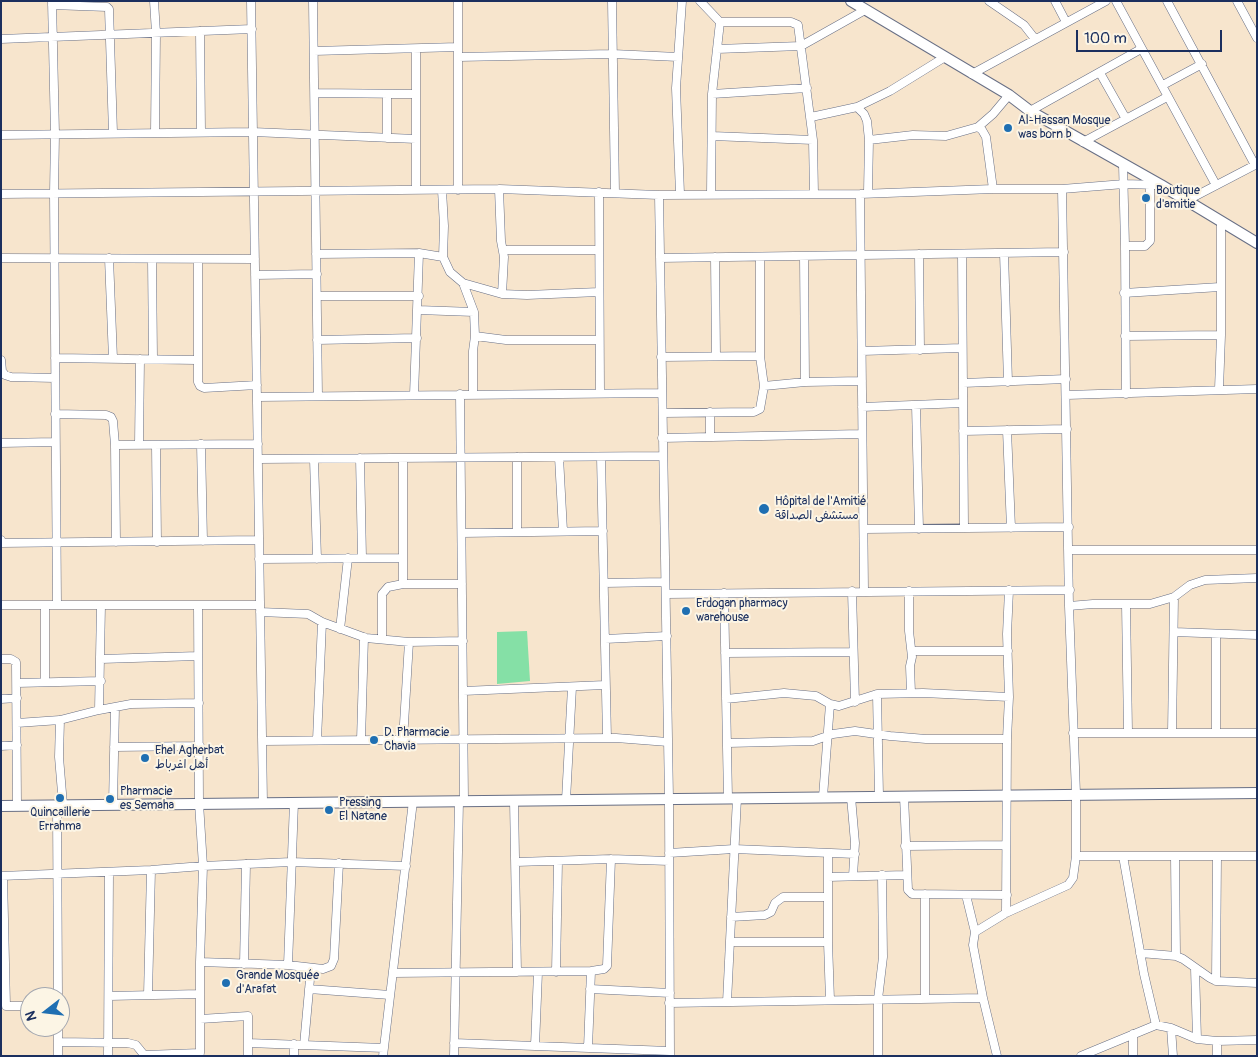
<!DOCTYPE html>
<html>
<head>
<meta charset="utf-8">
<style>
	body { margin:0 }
	#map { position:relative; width:1258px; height:1057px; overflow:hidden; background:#f7e5cd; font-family:Pangolin,sans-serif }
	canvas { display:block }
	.frame { position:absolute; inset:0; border:2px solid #1b2f5e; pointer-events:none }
	.north { position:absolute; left:20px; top:987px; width:50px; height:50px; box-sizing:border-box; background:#fcf5e5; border:1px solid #a2a6af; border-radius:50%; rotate:254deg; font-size:14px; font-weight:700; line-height:20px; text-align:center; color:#1b2f5e }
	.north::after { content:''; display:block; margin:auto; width:18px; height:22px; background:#1f6fb2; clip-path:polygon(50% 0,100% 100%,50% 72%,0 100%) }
	.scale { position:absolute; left:1076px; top:30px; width:146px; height:22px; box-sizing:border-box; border:2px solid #1b2f5e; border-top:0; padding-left:6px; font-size:15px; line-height:18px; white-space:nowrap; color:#1b2f5e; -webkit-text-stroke:4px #fcf5e5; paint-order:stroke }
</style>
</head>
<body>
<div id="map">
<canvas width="1258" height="1057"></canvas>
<div class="frame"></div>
<div class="north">N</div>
<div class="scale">100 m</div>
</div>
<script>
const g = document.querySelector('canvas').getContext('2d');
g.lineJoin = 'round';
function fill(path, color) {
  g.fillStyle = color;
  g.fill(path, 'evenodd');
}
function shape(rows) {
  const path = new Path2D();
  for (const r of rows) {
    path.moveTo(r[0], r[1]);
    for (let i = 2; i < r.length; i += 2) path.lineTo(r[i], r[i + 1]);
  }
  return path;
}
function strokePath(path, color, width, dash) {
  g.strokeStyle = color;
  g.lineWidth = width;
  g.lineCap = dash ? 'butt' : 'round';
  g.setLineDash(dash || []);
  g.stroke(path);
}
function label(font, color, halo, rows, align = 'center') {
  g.font = font + ' Pangolin,"Playpen Sans Arabic",sans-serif';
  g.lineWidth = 4;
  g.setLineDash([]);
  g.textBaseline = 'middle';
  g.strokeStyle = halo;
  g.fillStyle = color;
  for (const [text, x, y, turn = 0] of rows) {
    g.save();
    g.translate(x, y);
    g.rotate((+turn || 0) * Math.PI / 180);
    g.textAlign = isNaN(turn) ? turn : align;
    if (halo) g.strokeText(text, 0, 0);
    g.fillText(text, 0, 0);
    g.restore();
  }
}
fill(shape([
	[527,631,530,681,497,684,497,632]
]), '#85e0a6');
const minor = shape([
	[52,1,55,134,54,193,57,605],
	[154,1,156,33,155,133],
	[251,1,263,803],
	[313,1,318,396],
	[612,1,615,193],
	[700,1,720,22,791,22,798,25,813,140,814,194],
	[989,1,1024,25,1035,39],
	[1055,1,1066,22],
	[1116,1,1216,185],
	[1167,1,1255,165],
	[1237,1,1257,38],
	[52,5,107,7,109,9,113,133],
	[200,31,201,132],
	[1,39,252,29],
	[717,49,801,46,865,10],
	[314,51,458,47],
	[458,57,613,54,678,57],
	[1100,73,1126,119],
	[972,74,1106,1],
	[1163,85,1202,64],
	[315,93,415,94],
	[712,94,807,88],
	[857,107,890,91,945,57],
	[1030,111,1141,49],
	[811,117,857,107,864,114,867,121,869,140],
	[978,127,982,130,986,137,993,189],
	[1,135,253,132,416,139],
	[712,136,813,140],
	[387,138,387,95],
	[1083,142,1167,97],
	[1123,164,1125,246,1126,394],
	[499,189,501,241,504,257,502,294],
	[416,190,416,49],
	[442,190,444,226,443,257,450,272,463,283,502,294,527,295,599,292],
	[458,190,458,1],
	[599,192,600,392],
	[868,192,869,140,913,135,946,136,978,127,993,114,1009,95],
	[1,194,499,189,659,195,860,194,993,189,1062,189,1124,184,1159,185],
	[680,194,676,88,682,1],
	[711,194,712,94,720,22],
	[860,194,864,591],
	[659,195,669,799,670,1056],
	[1186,201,1257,164],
	[1125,246,1145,246,1150,241,1150,185],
	[503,250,599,250],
	[1004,253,1008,382],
	[316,254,419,253,443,257],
	[919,254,920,350],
	[962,254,964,528],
	[804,256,805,382],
	[715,257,716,356],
	[1,258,255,259],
	[109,258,113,359],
	[660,258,1064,252],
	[152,259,153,359],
	[198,259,198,382,200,386,204,388,257,385],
	[255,275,317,274],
	[463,283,474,312,475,336,473,351,473,394],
	[1124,293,1220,287],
	[317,296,419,296],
	[418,310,474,312],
	[475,336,506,340,599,340],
	[1125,336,1221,335],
	[317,340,417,338],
	[862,351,962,348],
	[661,357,760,356],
	[55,358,197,360],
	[1,360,2,371,5,375,11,377,55,378],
	[963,383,1066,379],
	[764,386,805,382,862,381],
	[1219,389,1221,335,1221,223],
	[460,394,464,801],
	[414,395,419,253],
	[1067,395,1257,389],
	[257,397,662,393],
	[916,405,919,529],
	[862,407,963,403],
	[663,413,754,412,760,409,764,386,760,356,760,258],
	[55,414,106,415,111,417,113,421,115,445,116,542],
	[1007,430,1011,528],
	[963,431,1067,429],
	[710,437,710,412],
	[662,438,862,434],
	[1,443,55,442],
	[201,444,203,541],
	[115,445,258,444],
	[139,445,140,359],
	[156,445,157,542],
	[517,457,517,532],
	[559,457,563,531],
	[601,457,607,738],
	[360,458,362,558],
	[403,458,403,584,462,584],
	[258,459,663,456],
	[314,459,317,559],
	[864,529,1069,527],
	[462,533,603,531],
	[1,540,1,543,259,540],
	[1070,550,1257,550],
	[259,559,402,558],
	[604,583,665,582],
	[852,591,855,702],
	[909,591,909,631,912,657,910,666,911,693],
	[724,593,728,798],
	[666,594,1070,590],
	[1126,604,1128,732],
	[1,605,260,605],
	[45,605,45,682],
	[1069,606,1093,604,1150,604,1174,597,1190,585,1205,580,1257,578],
	[260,612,308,614,322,622,366,638,409,642,463,641],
	[340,629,348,558],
	[1174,632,1257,635],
	[1216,634,1216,733],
	[382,639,382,594,388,587,403,584],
	[605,639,667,636],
	[912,651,1008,651],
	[725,653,853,652],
	[1,659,11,659,16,662,17,805],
	[101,659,198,656],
	[17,683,101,681],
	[463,691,605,685],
	[877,694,879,796],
	[1,699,17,698],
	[726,699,784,693,816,696,830,704,839,706,877,694,923,693,1009,697],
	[99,710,101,605],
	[60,720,59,757,63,805],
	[17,723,60,720,99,710,131,704,199,703],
	[1073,733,1257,733],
	[1172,733,1174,597],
	[317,740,322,622],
	[361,740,364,637],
	[403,740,409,642],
	[262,741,616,738,668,742],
	[728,743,813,741,833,734,855,731,890,736,926,739,1007,739],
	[1,746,17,745],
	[114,747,200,746],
	[904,796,908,890,912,894,1007,895],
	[823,797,830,704],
	[851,797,855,843,853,876],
	[514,800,517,972],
	[566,800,572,687],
	[113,804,115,707],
	[57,805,58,997],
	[905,846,1006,845],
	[669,853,734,849,855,854],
	[1076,856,1257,856],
	[1123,856,1144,974,1156,1025],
	[1175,856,1176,956],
	[516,862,611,859,669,861],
	[1,876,151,870,203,866,291,862,406,866],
	[3,876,6,1006,30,1006],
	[828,877,906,875],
	[925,894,925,998],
	[966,895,975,932],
	[1006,913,1007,739,1009,697,1007,634,1009,590],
	[731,917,765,915,771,912,775,903,783,897,828,897],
	[730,942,828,942,830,1000],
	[828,942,828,853],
	[1140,953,1176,956,1183,959,1210,978,1216,981,1257,983],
	[200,962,288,965,323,969,331,966,334,959,339,863],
	[244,964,246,864],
	[288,965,294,802],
	[1195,968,1197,1039],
	[556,972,558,861],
	[393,973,591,971,604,969,607,966,611,859],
	[1216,981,1217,856],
	[309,989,390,995],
	[590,989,670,993],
	[148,995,151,870],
	[109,996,200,994],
	[727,1002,737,798],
	[669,1003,983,998],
	[200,1019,248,1016,248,1056],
	[1171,1028,1173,1056],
	[1133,1034,1133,1056],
	[1217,1041,1217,1056],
	[58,1042,128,1043,136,1045,145,1056],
	[248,1043,384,1048],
	[454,1043,670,1051],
	[304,1045,311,968],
	[535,1046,538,972],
	[588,1048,591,971],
	[145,1055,200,1053,200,962,203,866,199,803,198,605],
	[58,1056,58,1027],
	[108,1056,109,872],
	[294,1056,294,1044],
	[383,1056,413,801],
	[454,1056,459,801],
	[878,1056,878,999,883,957,882,875],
	[997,1056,983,998,973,945,975,932,1006,913,1068,885,1073,878,1076,856,1076,794,1069,606,1062,189],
	[1081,1056,1156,1025,1171,1028,1197,1039,1217,1041,1257,1040]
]);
const tertiary = shape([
	[851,1,1009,95,1030,111,1161,185,1257,243],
	[1,806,1257,793]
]);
strokePath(minor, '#686f85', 9);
strokePath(tertiary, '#686f85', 12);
strokePath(minor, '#fff', 8);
strokePath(tertiary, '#fff', 10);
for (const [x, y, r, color] of [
	[1008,128,5,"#1f6fb2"],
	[1146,198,5,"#1f6fb2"],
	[764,509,6,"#1f6fb2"],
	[686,611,5,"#1f6fb2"],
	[374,740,5,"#1f6fb2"],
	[145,758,5,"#1f6fb2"],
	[60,798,5,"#1f6fb2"],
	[110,799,5,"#1f6fb2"],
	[329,810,5,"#1f6fb2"],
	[226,983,5,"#1f6fb2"]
]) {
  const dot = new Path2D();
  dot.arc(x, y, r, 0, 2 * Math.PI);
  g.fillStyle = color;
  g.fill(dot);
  strokePath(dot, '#fcf5e5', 2);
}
label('12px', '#1b2f5e', '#fcf5e5', [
	["Al-Hassan Mosque",1018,121],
	["was born b",1018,135],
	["Boutique",1156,191],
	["d'amitie",1156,205],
	["Hôpital de l'Amitié",775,502],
	["مستشفى الصداقة",775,516],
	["Erdogan pharmacy",696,604],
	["warehouse",696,618],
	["D. Pharmacie",384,733],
	["Chavia",384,747],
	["Ehel Agherbat",155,751],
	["أهل اغرباط",155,765],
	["Pharmacie",120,792],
	["es Semaha",120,806],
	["Pressing",339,803],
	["El Natane",339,817],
	["Quincaillerie",60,813,"center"],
	["Errahma",60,827,"center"],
	["Grande Mosquée",236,976],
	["d'Arafat",236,990]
], 'left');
</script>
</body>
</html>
